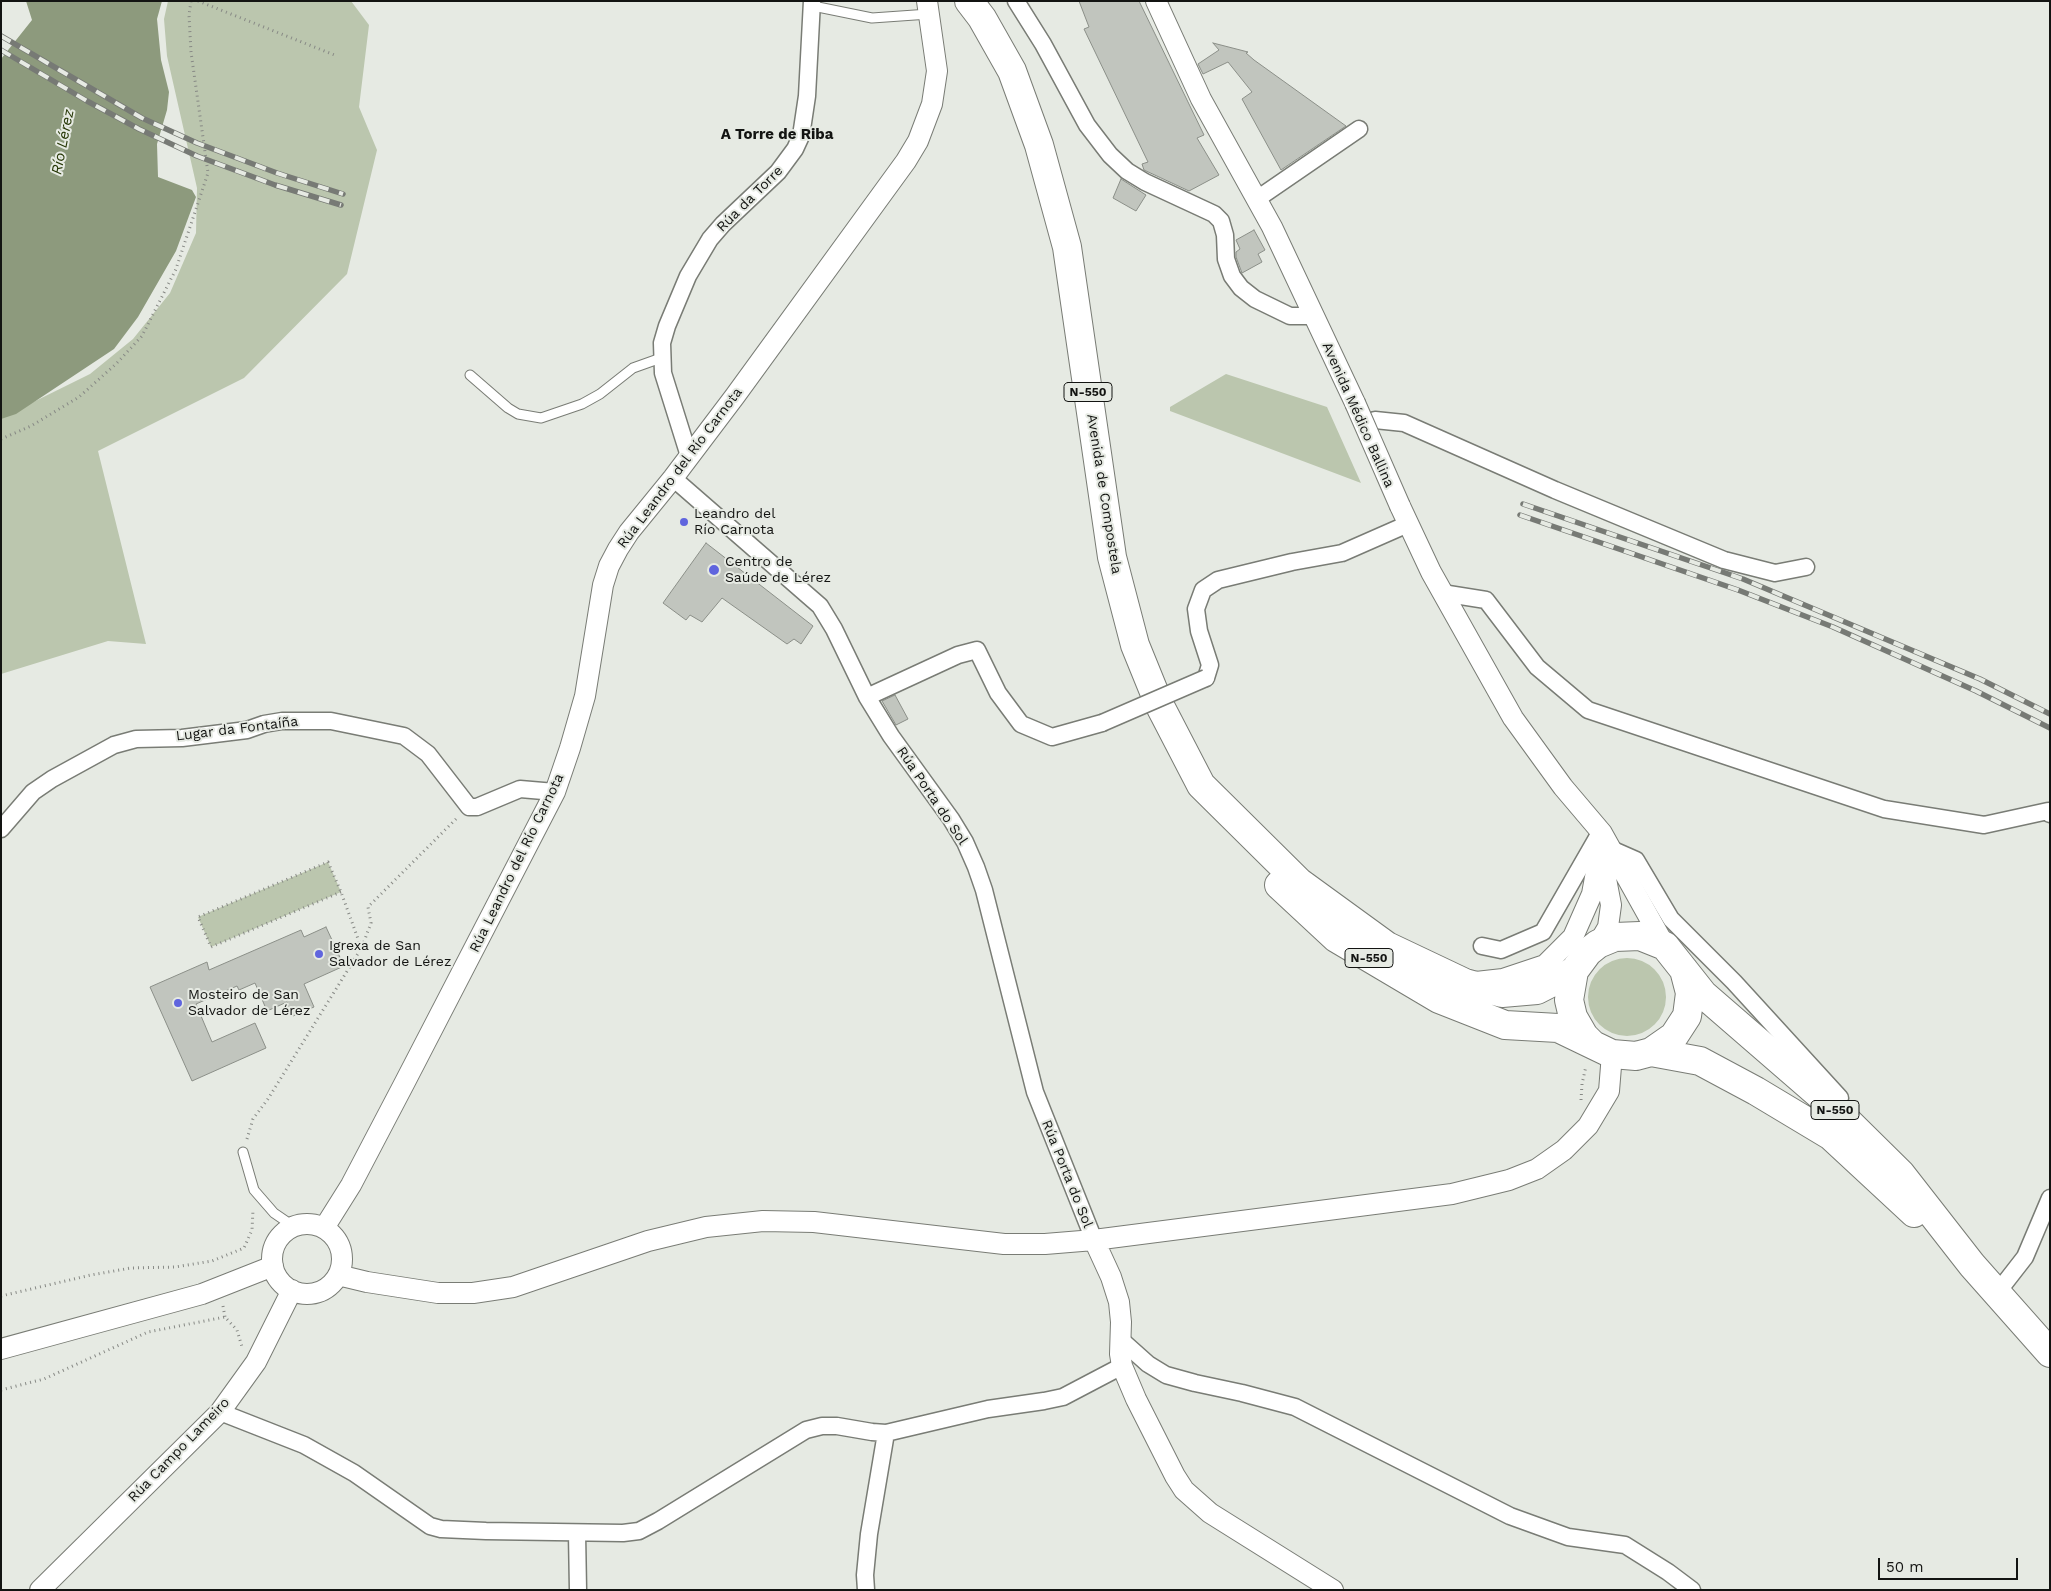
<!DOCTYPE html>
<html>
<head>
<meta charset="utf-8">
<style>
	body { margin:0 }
	#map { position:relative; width:2051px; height:1591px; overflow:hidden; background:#e6eae3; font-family:"Work Sans",sans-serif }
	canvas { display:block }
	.frame { position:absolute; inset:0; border:2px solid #131412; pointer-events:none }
	.scale { position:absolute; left:1878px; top:1558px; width:140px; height:22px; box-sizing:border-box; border:2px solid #131412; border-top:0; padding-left:6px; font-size:15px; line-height:18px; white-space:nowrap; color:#131412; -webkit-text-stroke:4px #e6eae3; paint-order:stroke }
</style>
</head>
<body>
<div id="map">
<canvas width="2051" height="1591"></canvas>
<div class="frame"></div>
<div class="scale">50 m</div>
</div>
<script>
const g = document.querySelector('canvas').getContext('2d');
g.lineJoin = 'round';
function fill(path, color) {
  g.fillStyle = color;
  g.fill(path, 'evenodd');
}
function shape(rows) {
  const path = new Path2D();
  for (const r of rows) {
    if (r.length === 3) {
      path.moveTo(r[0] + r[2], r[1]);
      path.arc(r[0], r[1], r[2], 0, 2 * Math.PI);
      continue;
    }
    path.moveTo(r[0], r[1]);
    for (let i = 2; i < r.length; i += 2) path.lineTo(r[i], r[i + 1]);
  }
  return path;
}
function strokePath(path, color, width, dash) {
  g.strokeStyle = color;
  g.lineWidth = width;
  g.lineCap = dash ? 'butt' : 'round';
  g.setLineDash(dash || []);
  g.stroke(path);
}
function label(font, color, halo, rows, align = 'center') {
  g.font = font + ' "Work Sans",sans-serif';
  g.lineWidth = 4;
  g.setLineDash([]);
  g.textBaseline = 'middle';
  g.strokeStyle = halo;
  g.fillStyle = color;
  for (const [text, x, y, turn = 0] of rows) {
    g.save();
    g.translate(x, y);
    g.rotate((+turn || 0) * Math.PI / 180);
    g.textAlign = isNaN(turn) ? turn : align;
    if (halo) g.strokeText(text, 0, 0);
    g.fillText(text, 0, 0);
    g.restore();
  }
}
fill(shape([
	[168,1,351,1,369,25,359,107,377,150,347,274,244,378,98,451,146,644,108,641,1,674,1,418,90,374,133,339,170,293,196,233,197,188,167,56,164,19],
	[1226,374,1327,407,1361,483,1170,411,1170,407],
	[328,862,341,892,211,947,198,917],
	[1627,997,39]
]), '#bbc6ae');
fill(shape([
	[26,1,162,1,157,19,161,60,169,92,167,110,157,144,158,177,192,190,196,197,176,251,138,317,114,349,16,414,1,419,1,59,32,20]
]), '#8d9a7d');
const building = shape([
	[1079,1,1139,1,1204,135,1197,138,1219,175,1189,191,1144,170,1142,164,1148,162,1084,29,1089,27,1079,1],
	[1213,43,1248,52,1246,53,1254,60,1346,126,1281,170,1242,99,1252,92,1228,62,1203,74,1198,64,1219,50,1213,43],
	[1121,179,1146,195,1136,211,1113,198,1121,179],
	[1254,230,1265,250,1258,254,1262,262,1242,273,1236,257,1236,252,1240,249,1236,240,1254,230],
	[706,543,813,626,801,644,794,639,787,644,722,598,702,622,690,615,686,620,663,603,706,543],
	[895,695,908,719,896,725,882,701,895,695],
	[326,927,344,966,304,984,314,1007,293,1016,287,1002,267,1011,255,983,239,990,237,986,196,1004,212,1042,255,1023,266,1048,192,1081,150,987,207,962,209,970,301,930,304,937,326,927]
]);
fill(building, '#c1c5be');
strokePath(building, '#8b8f88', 1);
const service = shape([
	[813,6,872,18,929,14],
	[470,375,508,408,518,414,541,418,582,404,600,394,633,368,661,358],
	[243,1152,254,1190,274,1213,293,1226]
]);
const minor = shape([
	[1016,1,1043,44,1087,125,1110,155,1127,171,1145,182,1214,214,1221,221,1225,235,1226,259,1232,276,1241,288,1255,299,1290,316,1312,316],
	[1257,199,1359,129],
	[1364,424,1375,420,1404,423,1555,490,1724,560,1775,573,1806,567],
	[689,456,663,373,662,343,667,326,688,276,710,239,723,224,778,172,795,149,801,136,807,96,812,1],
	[673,478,820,606,834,629,867,697,891,736,951,819,965,842,976,867,984,890,1035,1092,1094,1240],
	[1442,593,1486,600,1537,667,1588,710,1884,809,1984,825,2048,811,2050,814],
	[1206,678,1210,665,1199,631,1196,609,1203,590,1218,580,1292,562,1342,553,1408,524],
	[867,697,958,655,977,650,998,693,1021,724,1052,737,1102,723],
	[1,829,33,792,52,779,114,745,136,739,182,738,247,730,264,724,282,721,331,721,404,736,428,754,469,807,477,807,520,789,555,792],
	[1611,849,1636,860,1671,919,1734,982,1840,1098],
	[1482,946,1501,950,1543,932,1597,838],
	[1997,1293,2025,1257,2050,1198],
	[1120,1339,1148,1364,1166,1375,1195,1383,1242,1393,1295,1407,1510,1516,1568,1537,1625,1545,1668,1572,1692,1590],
	[220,1412,304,1445,354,1473,430,1526,441,1529,486,1531,623,1533,639,1531,658,1521,806,1430,822,1426,837,1426,872,1432,886,1433,988,1409,1044,1401,1063,1397,1122,1366],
	[577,1533,578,1590],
	[866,1590,865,1575,869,1534,886,1433]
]);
const tertiary = shape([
	[1156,1,1201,99,1272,227,1355,403],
	[1400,506,1431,572,1513,718,1563,787,1602,833,1665,946],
	[1598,944,1608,927,1611,905,1602,858],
	[1476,982,1503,979,1545,965,1573,937,1592,894,1600,850],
	[307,1259,35],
	[324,1228,351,1185,405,1082,555,792,570,748,585,696,603,585,609,566,618,549,629,532,673,478,735,396,906,161,918,141,932,104,937,71,927,1],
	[1094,1240,1111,1277,1119,1302,1121,1322,1120,1354,1122,1366,1136,1399,1175,1476,1184,1490,1210,1513,1333,1590],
	[338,1275,367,1282,438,1293,473,1293,513,1287,648,1241,706,1227,763,1221,814,1222,1004,1244,1045,1244,1094,1240,1452,1194,1509,1180,1537,1169,1564,1150,1588,1126,1609,1091,1612,1054],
	[1,1349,202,1294,273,1266],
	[40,1590,220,1412,256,1362,292,1290]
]);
const trunk = shape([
	[969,1,982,18,1012,71,1039,145,1067,247,1112,557,1135,645,1159,704,1201,785,1299,882,1387,946,1465,983,1502,993,1537,990,1574,971],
	[1279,885,1336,938,1439,999,1505,1025,1558,1028,1612,1054,1636,1056,1651,1052,1674,1036,1687,1016,1690,993,1684,970],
	[1592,1044,1584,1036,1573,1017,1569,1000,1574,971,1588,952,1598,944,1615,937,1640,936,1665,946,1703,994,1830,1104,1901,1174,1972,1265,2050,1353],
	[1651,1052,1700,1061,1756,1091,1831,1136,1914,1213]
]);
strokePath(service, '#797c75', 11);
strokePath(minor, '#797c75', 19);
strokePath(tertiary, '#797c75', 22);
strokePath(trunk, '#797c75', 30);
strokePath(shape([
	[198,1,337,56],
	[1,439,31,426,79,397,116,364,142,336,176,269,208,173,191,52,189,15,191,1],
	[341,892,211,947,198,917,328,862,341,892,361,947],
	[1581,1100,1582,1084,1586,1066],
	[247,1139,253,1119,268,1099,362,947,371,923,368,907,458,817],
	[1,1296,91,1275,131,1268,175,1267,212,1261,244,1248,252,1230,253,1210],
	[223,1306,225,1317],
	[1,1390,44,1379,148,1332,225,1317,237,1330,242,1347]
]), '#878985', 3, [1, 4]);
strokePath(service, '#fff', 9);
strokePath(minor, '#fff', 16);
strokePath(tertiary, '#fff', 20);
strokePath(trunk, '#fff', 28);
const rail = shape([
	[1,36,142,118,197,143,277,173,343,194],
	[1,50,87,101,139,129,197,156,275,185,341,205],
	[1523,504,1743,579,1980,679,2050,714],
	[1520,515,1738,590,1833,627,1976,691,2050,728]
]);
strokePath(rail, '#777a75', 5.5);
strokePath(rail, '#e6eae3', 4, [11]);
const minorBridge = shape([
	[1102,723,1206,678]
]);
const tertiaryBridge = shape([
	[1355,403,1400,506]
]);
strokePath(minorBridge, '#797c75', 19, []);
strokePath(tertiaryBridge, '#797c75', 22, []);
strokePath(minorBridge, '#fff', 16);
strokePath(tertiaryBridge, '#fff', 20);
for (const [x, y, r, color] of [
	[684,522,5,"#6065de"],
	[714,570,6,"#6065de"],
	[319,954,5,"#6065de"],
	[178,1003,5,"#6065de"]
]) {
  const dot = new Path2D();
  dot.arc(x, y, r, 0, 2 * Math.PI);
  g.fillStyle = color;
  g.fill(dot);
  strokePath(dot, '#e6eae3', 2);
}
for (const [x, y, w] of [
	[1088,392,48],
	[1369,958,48],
	[1835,1110,48]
]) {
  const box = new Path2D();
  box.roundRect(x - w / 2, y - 9.5, w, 19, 4);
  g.fillStyle = '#e6eae3';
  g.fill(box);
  strokePath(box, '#131412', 1);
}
label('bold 12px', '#131412', null, [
	["N-550",1088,392],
	["N-550",1369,958],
	["N-550",1835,1110]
]);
label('14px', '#131412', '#e6eae3', [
	["Rúa da Torre",750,199,-45],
	["Avenida Médico Ballina",1358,415,66],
	["Rúa Leandro del Río Carnota",680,468,-53],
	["Avenida de Compostela",1104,494,81],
	["Lugar da Fontaíña",237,729,-7],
	["Rúa Porta do Sol",932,796,56],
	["Rúa Leandro del Río Carnota",517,863,-64],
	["Rúa Porta do Sol",1067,1174,68],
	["Rúa Campo Lameiro",179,1450,-46]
]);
label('14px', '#131412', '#e6eae3', [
	["Leandro del",694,514],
	["Río Carnota",694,530],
	["Centro de",725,562],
	["Saúde de Lérez",725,578],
	["Igrexa de San",329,946],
	["Salvador de Lérez",329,962],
	["Mosteiro de San",188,995],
	["Salvador de Lérez",188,1011]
], 'left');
label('bold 15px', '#131412', '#e6eae3', [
	["A Torre de Riba",777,135]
]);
label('italic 15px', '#263706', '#e6eae3', [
	["Río Lérez",63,142,-79]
]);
</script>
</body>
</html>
